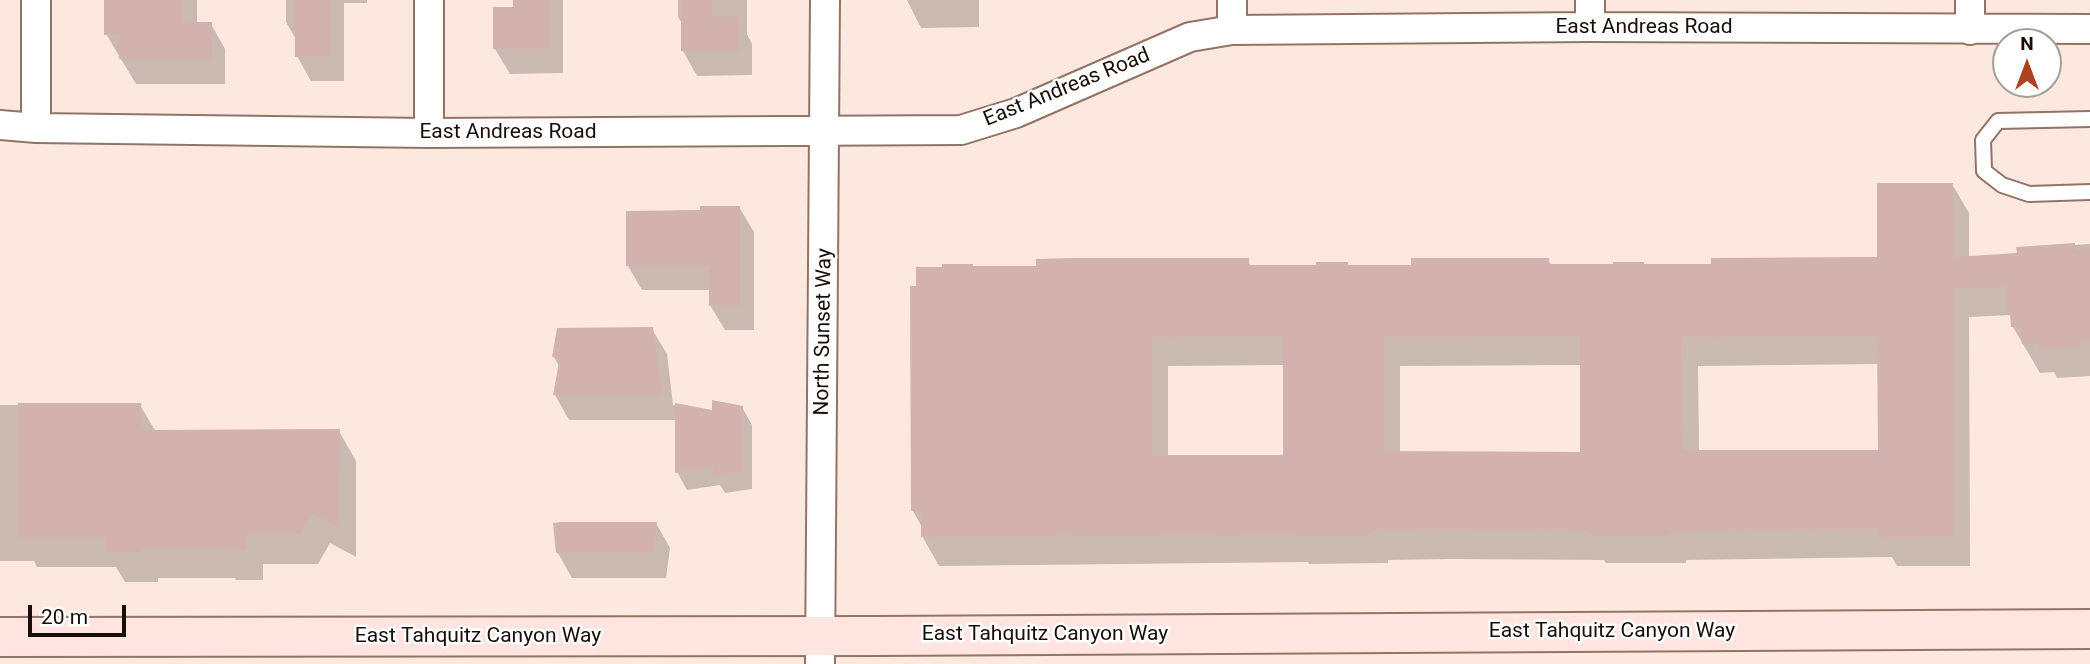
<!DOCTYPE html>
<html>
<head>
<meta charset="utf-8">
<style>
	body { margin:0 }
	#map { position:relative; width:2090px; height:664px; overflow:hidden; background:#fce8de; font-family:Roboto,sans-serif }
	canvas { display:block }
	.north { position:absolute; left:1992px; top:28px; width:70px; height:70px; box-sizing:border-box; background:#fff; border:2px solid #a39e9c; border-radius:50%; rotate:0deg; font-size:19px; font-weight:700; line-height:28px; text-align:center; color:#180d08 }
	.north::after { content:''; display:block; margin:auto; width:24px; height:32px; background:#ab4321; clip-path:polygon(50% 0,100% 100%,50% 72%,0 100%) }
	.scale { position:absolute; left:28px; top:605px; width:98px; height:32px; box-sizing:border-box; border:4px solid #180d08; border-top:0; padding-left:9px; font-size:21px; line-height:24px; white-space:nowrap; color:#180d08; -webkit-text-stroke:5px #fff; paint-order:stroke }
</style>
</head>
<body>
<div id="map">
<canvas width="2090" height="664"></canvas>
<div class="north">N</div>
<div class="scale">20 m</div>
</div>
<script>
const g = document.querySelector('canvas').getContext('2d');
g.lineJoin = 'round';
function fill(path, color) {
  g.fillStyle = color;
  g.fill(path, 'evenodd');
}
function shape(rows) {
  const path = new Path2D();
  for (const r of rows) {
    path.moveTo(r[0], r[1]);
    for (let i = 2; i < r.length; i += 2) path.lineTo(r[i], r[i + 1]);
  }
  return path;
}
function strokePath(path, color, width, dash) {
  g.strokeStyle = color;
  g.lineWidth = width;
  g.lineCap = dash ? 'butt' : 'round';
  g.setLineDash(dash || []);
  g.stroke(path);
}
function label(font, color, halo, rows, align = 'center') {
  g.font = font + ' Roboto,sans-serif';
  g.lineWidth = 5;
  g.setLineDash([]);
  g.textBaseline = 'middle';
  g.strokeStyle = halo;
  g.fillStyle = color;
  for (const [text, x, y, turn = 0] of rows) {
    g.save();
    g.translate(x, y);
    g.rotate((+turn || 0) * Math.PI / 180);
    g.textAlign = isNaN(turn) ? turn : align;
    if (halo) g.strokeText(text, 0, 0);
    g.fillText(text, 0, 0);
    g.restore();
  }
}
fill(shape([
	[106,0,197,0,197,24,211,24,225,49,225,84,136,84,106,34],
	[286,0,367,0,367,3,344,3,344,81,311,81,297,56,297,41,286,22],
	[515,0,563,0,563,73,510,74,495,49,515,8],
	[678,0,747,0,747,34,752,44,752,75,697,76,683,51,683,25,678,17],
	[907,0,979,0,979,27,921,28],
	[1952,184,1969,213,1969,258,2018,255,2018,248,2090,244,2090,376,2057,378,2054,372,2040,373,2013,327,2010,315,1969,317,1970,566,1897,566,1892,557,1686,560,1686,563,1606,563,1604,560,1449,559,1388,560,1388,563,1309,564,1308,562,939,566,922,536,922,527,913,511,973,268,1248,260,1251,267,1413,267,1548,260,1552,266,1645,266,1879,259],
	[1879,364,1880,452,1699,452,1698,366],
	[1284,365,1284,456,1168,456,1168,366],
	[1582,365,1582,454,1400,453,1400,366],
	[739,207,754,232,754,330,725,330,710,305,710,290,642,290,628,266,702,212],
	[652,329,667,354,673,405,714,412,742,407,752,425,752,489,725,493,720,485,687,490,677,472,676,420,569,420,555,395,560,368,554,357],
	[0,405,140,405,156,432,339,431,356,461,356,557,330,543,318,564,263,564,263,580,236,580,235,578,158,578,158,582,125,582,116,567,37,567,34,561,0,561],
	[656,523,670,548,666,578,572,578,558,553]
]), '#0003');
fill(shape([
	[104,0,183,0,183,22,212,22,212,59,119,59,119,34,104,35],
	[295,0,331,0,331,57,295,57],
	[513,0,549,0,549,49,493,49,493,7,513,7],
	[681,0,712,0,712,17,739,17,739,51,681,51],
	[1877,183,1953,183,1954,257,2017,253,2016,247,2075,243,2075,250,2090,249,2090,341,2080,341,2081,347,2039,349,2038,343,2022,344,2020,327,2011,327,2010,315,2007,315,2006,286,1954,289,1954,537,1878,538,1878,529,1670,532,1670,535,1588,535,1588,531,1432,530,1372,531,1372,535,1290,535,1290,533,921,537,921,511,911,511,910,286,916,286,916,267,942,267,942,264,973,264,973,266,1036,266,1036,259,1077,258,1249,258,1249,265,1316,265,1316,262,1348,262,1348,265,1411,265,1411,258,1549,258,1549,264,1613,264,1613,262,1644,262,1644,264,1711,264,1711,258,1877,257],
	[1283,336,1283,455,1152,455,1152,337],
	[1476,336,1580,336,1580,452,1384,451,1384,337,1476,337],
	[1877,336,1878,450,1683,450,1682,337],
	[700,206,740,206,740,306,709,306,709,266,626,266,626,211,700,210],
	[653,327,662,395,553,395,560,357,552,357,557,328],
	[712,400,743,406,743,472,713,476,713,467,675,473,675,403,712,410],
	[18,403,141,403,141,430,340,429,339,529,312,513,301,534,247,534,247,550,217,550,217,548,142,548,142,552,105,552,105,538,18,538],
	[561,522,657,522,653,553,556,553,553,523]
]), '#d3b1ae');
const service = shape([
	[2090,119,1998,121,1983,140,1984,171,2002,185,2029,194,2090,192]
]);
const minor = shape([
	[429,0,429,133],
	[1232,0,1232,30],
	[1970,0,1970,30],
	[1590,27,1590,0],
	[0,125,36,128,429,133,961,130,1016,113,1190,37,1232,30,1590,27,2090,29],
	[36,128,36,0],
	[820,664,825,0]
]);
const secondary = shape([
	[0,637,876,636,2090,629]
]);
strokePath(service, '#917465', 18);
strokePath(minor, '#917465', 32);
strokePath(secondary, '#917465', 42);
strokePath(service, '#fff', 14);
strokePath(minor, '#fff', 28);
strokePath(secondary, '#ffe4e0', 38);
label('21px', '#180d08', '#fff', [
	["East Andreas Road",1644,28],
	["East Andreas Road",1067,88,-22],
	["East Andreas Road",508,133],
	["North Sunset Way",824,332,-89],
	["East Tahquitz Canyon Way",1612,632],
	["East Tahquitz Canyon Way",1045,635],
	["East Tahquitz Canyon Way",478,637]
]);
</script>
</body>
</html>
